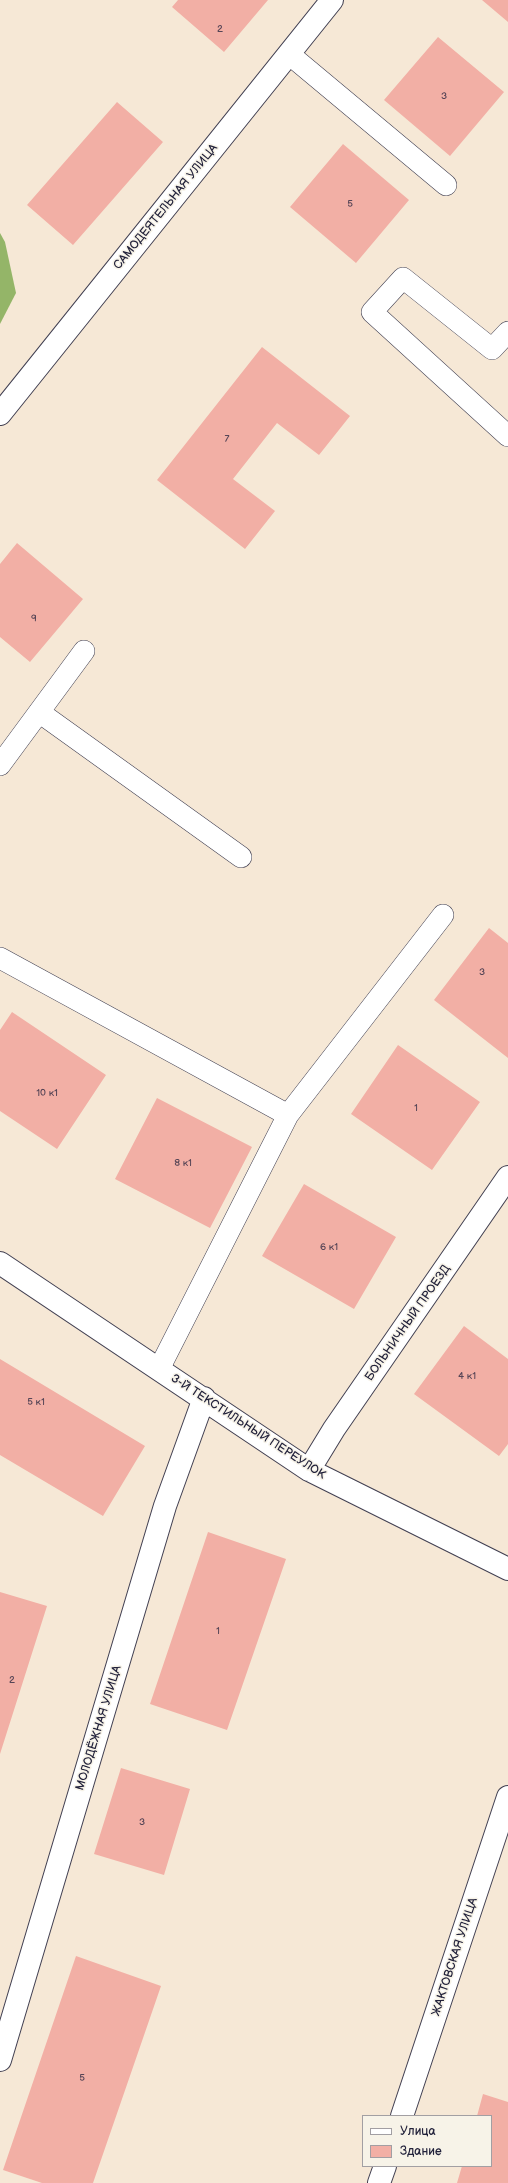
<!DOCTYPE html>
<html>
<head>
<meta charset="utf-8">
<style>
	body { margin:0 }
	#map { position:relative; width:508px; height:2183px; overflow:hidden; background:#f6e8d6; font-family:"Balsamiq Sans",sans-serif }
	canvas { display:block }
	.legend { position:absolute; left:362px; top:2115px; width:130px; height:52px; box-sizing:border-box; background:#f7f3e8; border:1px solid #a29fa3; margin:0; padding:5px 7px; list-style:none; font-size:12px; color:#22223b }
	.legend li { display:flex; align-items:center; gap:8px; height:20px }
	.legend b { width:20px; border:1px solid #a29fa3 }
</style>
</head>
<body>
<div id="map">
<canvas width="508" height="2183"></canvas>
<ul class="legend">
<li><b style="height:5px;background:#fff"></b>Улица</li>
<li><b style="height:11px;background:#f2afa5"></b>Здание</li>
</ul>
</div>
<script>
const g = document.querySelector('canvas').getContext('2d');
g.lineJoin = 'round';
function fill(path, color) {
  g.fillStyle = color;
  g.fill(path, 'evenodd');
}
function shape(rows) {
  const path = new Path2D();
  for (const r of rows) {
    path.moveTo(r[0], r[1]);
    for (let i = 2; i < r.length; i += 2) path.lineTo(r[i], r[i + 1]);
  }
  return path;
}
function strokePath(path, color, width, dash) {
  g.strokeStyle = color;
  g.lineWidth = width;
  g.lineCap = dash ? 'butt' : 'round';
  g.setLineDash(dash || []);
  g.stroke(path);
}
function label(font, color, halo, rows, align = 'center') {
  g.font = font + ' "Balsamiq Sans",sans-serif';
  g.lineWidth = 3;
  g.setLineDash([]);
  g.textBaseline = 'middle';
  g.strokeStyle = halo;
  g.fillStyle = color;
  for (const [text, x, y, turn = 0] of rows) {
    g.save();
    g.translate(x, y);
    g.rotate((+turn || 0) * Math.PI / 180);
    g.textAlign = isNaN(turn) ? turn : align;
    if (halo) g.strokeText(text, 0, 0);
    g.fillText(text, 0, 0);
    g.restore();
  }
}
fill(shape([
	[0,233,5,242,16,293,0,324]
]), '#94b568');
fill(shape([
	[178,0,268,0,224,52,172,7],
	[482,0,508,0,508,22],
	[438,37,504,92,450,156,384,100],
	[117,102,163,142,73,245,27,205],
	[343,144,409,200,356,263,290,207],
	[262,347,350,416,319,455,277,423,233,479,275,511,245,549,157,480],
	[17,543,83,599,30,662,0,637,0,564],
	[489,928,508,943,508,1058,434,1000],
	[12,1012,106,1075,57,1149,0,1111,0,1030],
	[398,1045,480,1102,432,1170,351,1114],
	[157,1098,252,1147,210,1228,115,1179],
	[304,1184,396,1237,354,1309,262,1256],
	[464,1326,508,1359,508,1444,499,1456,414,1394],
	[0,1359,145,1446,103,1516,0,1455],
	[208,1532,286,1559,227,1730,150,1704],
	[0,1592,47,1606,0,1754],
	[121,1768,190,1789,164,1875,94,1854],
	[76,1956,161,1986,93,2183,42,2183,3,2170],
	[483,2094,508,2102,508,2183,457,2183,462,2166,491,2166,491,2116,477,2116]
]), '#f2afa5');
const service = shape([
	[289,54,446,185],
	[508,332,492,349,403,278,372,312,508,436],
	[39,712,241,857],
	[0,765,84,651],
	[0,958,288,1115,159,1369],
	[288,1115,443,915]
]);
const minor = shape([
	[0,414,332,0],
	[0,1263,309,1470,508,1569],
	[309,1470,334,1429,508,1177],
	[0,2060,165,1506,204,1398],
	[402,2116,508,1797],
	[379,2183,385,2166]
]);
strokePath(service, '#424052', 22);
strokePath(minor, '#424052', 24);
strokePath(service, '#fff', 21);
strokePath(minor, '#fff', 22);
label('10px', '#564556', null, [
	["2",220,29],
	["3",444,96],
	["5",350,204],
	["7",227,439],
	["9",34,618],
	["3",482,972],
	["10 к1",47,1093],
	["1",416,1108],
	["8 к1",183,1163],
	["6 к1",329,1247],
	["4 к1",467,1376],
	["5 к1",36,1402],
	["1",218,1631],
	["2",12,1680],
	["3",142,1822],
	["5",82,2078]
]);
label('12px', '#22223b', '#f7f3e8', [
	["САМОДЕЯТЕЛЬНАЯ УЛИЦА",166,207,-51],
	["БОЛЬНИЧНЫЙ ПРОЕЗД",408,1323,-55],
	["3-Й ТЕКСТИЛЬНЫЙ ПЕРЕУЛОК",248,1427,33],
	["МОЛОДЁЖНАЯ УЛИЦА",99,1728,-73],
	["ЖАКТОВСКАЯ УЛИЦА",455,1957,-72]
]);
</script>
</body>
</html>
